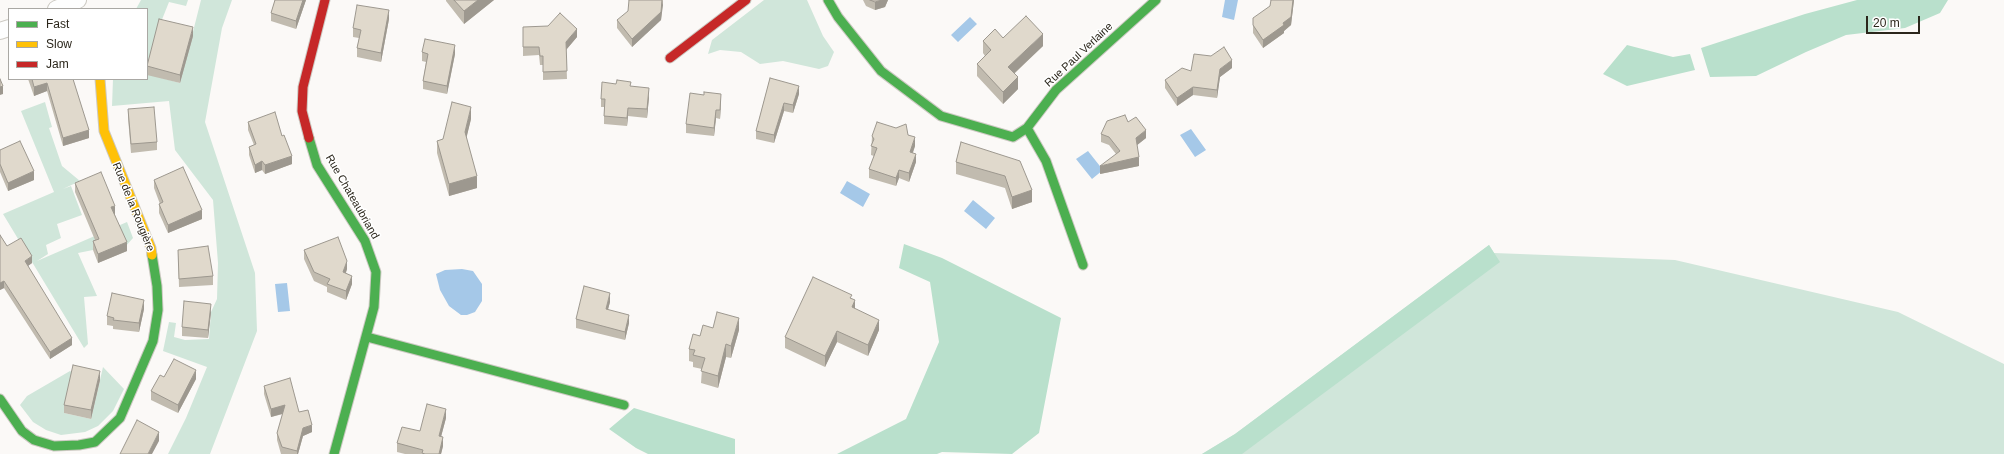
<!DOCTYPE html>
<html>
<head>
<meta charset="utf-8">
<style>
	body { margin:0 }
	#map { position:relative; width:2004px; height:454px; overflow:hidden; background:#fbf9f7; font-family:Arial,sans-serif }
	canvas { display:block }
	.legend { position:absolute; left:8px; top:8px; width:140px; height:72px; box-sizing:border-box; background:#fff; border:1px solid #aaa8a4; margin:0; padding:5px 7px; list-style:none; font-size:12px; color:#2b261b }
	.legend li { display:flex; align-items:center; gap:8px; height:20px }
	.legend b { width:20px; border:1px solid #aaa8a4 }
	.scale { position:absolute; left:1866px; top:16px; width:54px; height:18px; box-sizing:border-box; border:2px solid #2b261b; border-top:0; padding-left:5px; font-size:12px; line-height:14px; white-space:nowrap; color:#2b261b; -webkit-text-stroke:3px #fff; paint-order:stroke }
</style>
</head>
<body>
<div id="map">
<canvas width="2004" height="454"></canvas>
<ul class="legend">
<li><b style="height:5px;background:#4caf50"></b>Fast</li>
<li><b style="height:5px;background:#ffc107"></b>Slow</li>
<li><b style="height:5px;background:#c62828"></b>Jam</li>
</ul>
<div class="scale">20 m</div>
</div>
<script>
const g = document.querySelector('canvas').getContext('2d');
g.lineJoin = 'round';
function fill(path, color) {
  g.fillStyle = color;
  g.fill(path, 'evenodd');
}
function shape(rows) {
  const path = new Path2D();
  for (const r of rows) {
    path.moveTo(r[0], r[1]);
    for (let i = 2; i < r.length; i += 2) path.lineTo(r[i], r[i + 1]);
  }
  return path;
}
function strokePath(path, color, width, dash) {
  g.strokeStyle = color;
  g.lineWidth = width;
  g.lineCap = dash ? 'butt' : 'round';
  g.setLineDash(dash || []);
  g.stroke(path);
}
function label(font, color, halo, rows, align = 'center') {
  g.font = font + ' Arial,sans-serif';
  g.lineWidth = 3;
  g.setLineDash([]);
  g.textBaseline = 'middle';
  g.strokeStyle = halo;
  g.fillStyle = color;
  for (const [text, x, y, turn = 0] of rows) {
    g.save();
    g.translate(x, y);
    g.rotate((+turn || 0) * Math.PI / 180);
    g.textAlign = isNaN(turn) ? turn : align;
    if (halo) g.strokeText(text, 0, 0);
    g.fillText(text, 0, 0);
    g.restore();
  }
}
fill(shape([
	[141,0,188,0,186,6,169,2,159,27,147,74,180,83,201,0,232,0,222,28,205,122,255,273,257,331,210,454,168,454,186,418,207,367,163,351,169,322,176,323,174,337,185,340,209,339,211,312,217,299,218,263,213,200,175,150,169,101,112,106,113,79,147,79,147,9,136,9],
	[764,0,807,0,823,36,834,52,828,66,819,69,783,61,760,64,741,52,720,50,708,54,712,40],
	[45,102,52,127,49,128,62,166,80,181,63,189,71,186,82,215,57,224,61,238,46,245,48,254,37,261,127,222,133,238,125,247,121,238,93,250,78,253,97,296,84,297,88,344,84,348,3,214,54,192,21,111],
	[1489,245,1494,253,1675,260,1898,312,2004,364,2004,454,1202,454,1235,434],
	[103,367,124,389,113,411,98,426,85,432,61,435,46,430,33,422,20,405,27,396,70,371,73,373,64,413,91,419]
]), '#d0e6da');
fill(shape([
	[1857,0,1948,0,1940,13,1905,28,1846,35,1806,52,1756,76,1710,77,1701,48,1805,14],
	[1627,45,1673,57,1690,54,1695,70,1627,86,1603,74],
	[904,244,942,258,1061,318,1039,433,1012,454,942,452,937,454,837,454,906,419,939,342,930,282,899,268],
	[1489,245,1500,262,1242,454,1202,454,1235,434],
	[634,408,735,439,735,454,648,454,636,448,609,429]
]), '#b9e0cc');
fill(shape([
	[1225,0,1238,0,1234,20,1222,17],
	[970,17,977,24,958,42,951,35],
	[1191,129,1206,150,1195,157,1180,135],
	[1088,151,1103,170,1092,179,1076,159],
	[847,181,870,194,863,207,840,193],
	[973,200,995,218,986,229,964,211],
	[462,269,473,271,482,284,482,301,475,312,467,315,461,315,449,306,440,290,436,274,445,270],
	[287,283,290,311,278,312,275,284]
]), '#a5c8e8');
const street = shape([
	[56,9,78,0],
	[0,31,9,28]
]);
const fast = shape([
	[828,0,838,17,881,71,941,116,1013,137,1027,128],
	[309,138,317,165,365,241,376,272,374,307,334,454],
	[1083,265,1046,161,1027,128,1056,90,1156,0],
	[367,337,624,405],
	[0,399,22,431,34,440,54,446,79,445,95,442,120,418,153,341,158,310,157,286,152,255]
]);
const slow = shape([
	[100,79,104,131,151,248,152,255]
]);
const jam = shape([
	[670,58,746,0],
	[309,138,302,111,303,87,325,0]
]);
strokePath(street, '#ccc9c2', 18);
strokePath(fast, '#ccc9c2', 11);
strokePath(slow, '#ccc9c2', 11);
strokePath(jam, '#ccc9c2', 11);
strokePath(street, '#fefefe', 16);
strokePath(fast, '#4caf50', 9);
strokePath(slow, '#ffc107', 9);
strokePath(jam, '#c62828', 9);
fill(shape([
	[275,0,306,0,296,29,271,21,271,13],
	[446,0,494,0,464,24,446,1],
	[663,0,661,20,632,47,617,28,617,20],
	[863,0,888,0,885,7,875,10,866,6],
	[1294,0,1291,25,1284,31,1284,33,1263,48,1253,33,1253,25],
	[389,19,381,62,357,57,357,48,359,38,353,37,353,28],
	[523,27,577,37,566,50,567,79,543,80,543,65,540,65,539,55,523,56],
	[193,36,180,83,147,75,147,66],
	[1003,38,1043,46,1014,74,1018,89,1003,104,977,76,977,64,985,56,983,53,983,41],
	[422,52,455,54,447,94,423,89,423,81,426,62,422,61],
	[1232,68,1220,77,1217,98,1193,95,1177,106,1165,88,1165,80],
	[770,78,799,94,793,113,784,111,774,143,756,139,756,131],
	[28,79,73,79,89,138,63,146,47,91,34,96],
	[631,86,649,97,647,118,628,116,627,126,604,124,604,107,601,107,601,99],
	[721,102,720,119,716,118,714,136,686,133,686,124],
	[128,109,157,142,157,150,131,153,128,118],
	[471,119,466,138,477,188,449,196,437,153,437,141,443,139],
	[248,122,282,136,292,164,265,174,262,170,255,173,249,155,249,147,254,145,248,130],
	[1128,122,1146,138,1137,145,1139,166,1100,174,1116,154,1109,145,1101,142,1101,134],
	[908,135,915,146,913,153,916,162,909,182,899,178,896,186,869,178,869,169,874,156,871,155,872,136],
	[961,142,1032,190,1032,202,1012,209,1005,188,956,174,956,162],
	[0,150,34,180,8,191,0,172],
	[154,180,202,219,168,233,159,213,159,204,160,204,154,188],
	[75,183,115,214,115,215,127,251,98,263,93,250,93,241,95,240,75,192],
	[0,235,7,246,32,263,28,266,72,345,50,359,4,288,0,290],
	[178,250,213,276,213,285,179,287],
	[304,250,347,269,346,273,352,284,346,300,327,292,327,287,314,281,304,259],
	[852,298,855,309,879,330,868,356,837,342,825,367,785,348,785,337],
	[610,302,608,309,629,323,625,340,576,328,576,319],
	[144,309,139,332,113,329,113,326,107,325,107,316],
	[211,312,208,338,182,336,182,327],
	[713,328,739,330,731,358,726,357,718,388,701,383,702,369,693,367,693,362,689,361,689,349],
	[164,377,196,379,178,413,151,400,151,391],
	[100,380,91,419,64,413,64,405],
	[264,386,299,412,312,432,303,436,298,454,281,454,277,440,277,433,283,414,271,417,264,394],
	[446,418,441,437,443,446,441,454,405,454,397,452,397,443]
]), '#c1bbaf');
fill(shape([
	[303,0,306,0,296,29,296,21],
	[478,0,494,0,464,24,464,11],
	[662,0,663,5,661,20,632,47,632,39],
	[882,0,888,0,885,7,875,10,875,2],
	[1293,0,1294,0,1291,25,1284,31,1284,33,1263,48,1263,40,1283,23],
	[389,10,389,19,381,62,381,53],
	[193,27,193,36,180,83,180,75],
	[577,29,577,37,566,50,566,42],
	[1043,34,1043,46,1008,79,1008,67],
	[455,45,455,54,447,94,447,86],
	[1232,60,1232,68,1220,77,1217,98,1217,90,1220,69],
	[1018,77,1018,89,1003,104,1003,92],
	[47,83,47,91,34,96,34,87],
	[3,86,3,94,0,95,0,87],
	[799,86,799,94,793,113,793,105],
	[1193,87,1193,95,1177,106,1177,98],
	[649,88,649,97,647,118,647,109],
	[721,94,721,102,720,119,720,110],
	[784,103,784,111,774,143,774,135],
	[471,107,471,119,465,144,465,132],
	[628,108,628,116,627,126,627,118],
	[716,110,716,118,714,136,714,128],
	[89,130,89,138,63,146,63,138],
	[1146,130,1146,138,1136,146,1136,138],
	[915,137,915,146,910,160,910,152],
	[916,154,916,162,909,182,909,173],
	[292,156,292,164,265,174,265,165],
	[1139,157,1139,166,1100,174,1100,166],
	[262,161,262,170,255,173,255,165],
	[899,170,899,178,896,186,896,178],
	[34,171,34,180,8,191,8,183],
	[477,176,477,188,449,196,449,184],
	[1032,190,1032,202,1012,209,1012,197],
	[115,206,115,214,111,216,111,207],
	[202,210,202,219,168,233,168,225],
	[127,242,127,251,98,263,98,254],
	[32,256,32,263,25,268,25,261],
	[347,261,347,269,343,280,343,272],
	[352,276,352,284,346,300,346,291],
	[4,281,4,288,0,290,0,283],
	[610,293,610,302,606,317,606,309],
	[144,300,144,309,139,332,139,323],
	[855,300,855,311,852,307],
	[211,304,211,312,208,338,208,330],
	[629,315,629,323,625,340,625,332],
	[739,318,739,330,731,358,731,346],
	[879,320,879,330,868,356,868,345],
	[837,331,837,342,825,367,825,356],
	[72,338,72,345,50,359,50,352],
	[726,344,726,357,718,388,718,376],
	[196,370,196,379,178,413,178,405],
	[100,371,100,380,91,419,91,410],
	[285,405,285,413,271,417,271,409],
	[446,409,446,418,439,444,439,436],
	[312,425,312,432,303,436,298,454,297,454,297,451,303,428],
	[159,432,159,441,152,454,148,454],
	[443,437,443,446,441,454,439,454]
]), '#9d988f');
const building = shape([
	[275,0,303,0,296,21,271,13,275,0],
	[454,0,478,0,464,11,454,0],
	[629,0,662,0,661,12,632,39,617,20,628,11,629,0],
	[870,0,882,0,875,2,870,0],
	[1271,0,1293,0,1291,17,1283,23,1284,25,1263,40,1253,25,1253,18,1270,6,1271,0],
	[357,5,389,10,381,53,357,48,361,30,353,28,357,5],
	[560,13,577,29,566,42,567,71,543,72,543,56,540,56,539,47,523,47,523,27,548,26,560,13],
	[1026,16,1043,34,1008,67,1018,77,1003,92,977,64,991,50,983,41,995,29,1003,38,1026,16],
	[159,19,193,27,180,75,147,66,159,19],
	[425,39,455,45,447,86,423,81,428,54,422,52,425,39],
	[1224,47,1232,60,1220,69,1217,90,1193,87,1177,98,1165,80,1182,68,1191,71,1194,54,1211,56,1224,47],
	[770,78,799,86,793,105,784,103,774,135,756,131,770,78],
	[0,79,3,86,0,87,0,79],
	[32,79,73,79,89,130,63,138,47,83,34,87,32,79],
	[617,80,631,82,630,86,649,88,647,109,628,108,627,118,604,116,605,99,601,99,602,82,616,84,617,80],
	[704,92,721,94,720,110,716,110,714,128,686,124,690,93,704,95,704,92],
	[452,102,471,107,465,132,477,176,449,184,437,141,443,139,452,102],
	[154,107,157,142,131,144,128,109,154,107],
	[275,112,282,136,284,135,292,156,265,165,262,161,255,165,249,147,256,144,248,122,275,112],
	[1125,115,1128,122,1136,117,1146,130,1136,138,1139,157,1100,166,1120,151,1109,137,1101,134,1107,121,1125,115],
	[877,122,896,128,906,124,908,135,915,137,910,152,916,154,909,173,899,170,896,178,869,169,877,148,871,146,874,139,872,136,877,122],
	[20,141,34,171,8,183,0,164,0,150,20,141],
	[961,142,1020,161,1032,190,1012,197,1005,176,956,162,961,142],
	[183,167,202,210,168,225,159,204,163,202,154,180,183,167],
	[101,172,115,206,111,207,127,242,98,254,93,241,99,239,75,183,101,172],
	[0,235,7,246,21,238,32,256,25,261,72,338,50,352,4,281,0,283,0,235],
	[338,237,347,261,343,272,352,276,346,291,327,284,330,279,314,272,304,250,338,237],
	[208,246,213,276,179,279,178,250,208,246],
	[813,277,852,295,850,298,855,300,852,307,879,320,868,345,837,331,825,356,785,337,813,277],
	[584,286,610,293,606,309,629,315,625,332,576,319,584,286],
	[112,293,144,300,139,323,113,320,114,318,107,316,112,293],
	[184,301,211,304,208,330,182,327,184,301],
	[717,312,739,318,731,346,726,344,718,376,701,371,705,358,693,355,695,350,689,349,693,334,700,336,703,325,713,328,717,312],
	[174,359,196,370,178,405,151,391,160,375,164,377,174,359],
	[73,365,100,371,91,410,64,405,73,365],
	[290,378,299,412,308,410,312,425,303,428,297,451,282,447,277,433,285,405,271,409,264,386,290,378],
	[427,404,446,409,439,436,443,437,439,454,425,454,422,453,423,450,397,443,402,427,420,431,427,404],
	[137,420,159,432,148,454,120,454,137,420]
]);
fill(building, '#e0d9cc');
strokePath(building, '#9d988f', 1);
label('11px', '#2b261b', '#fff', [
	["Rue Paul Verlaine",1079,55,-43],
	["Rue Chateaubriand",352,197,60],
	["Rue de la Rougière",133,207,68]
]);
</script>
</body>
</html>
